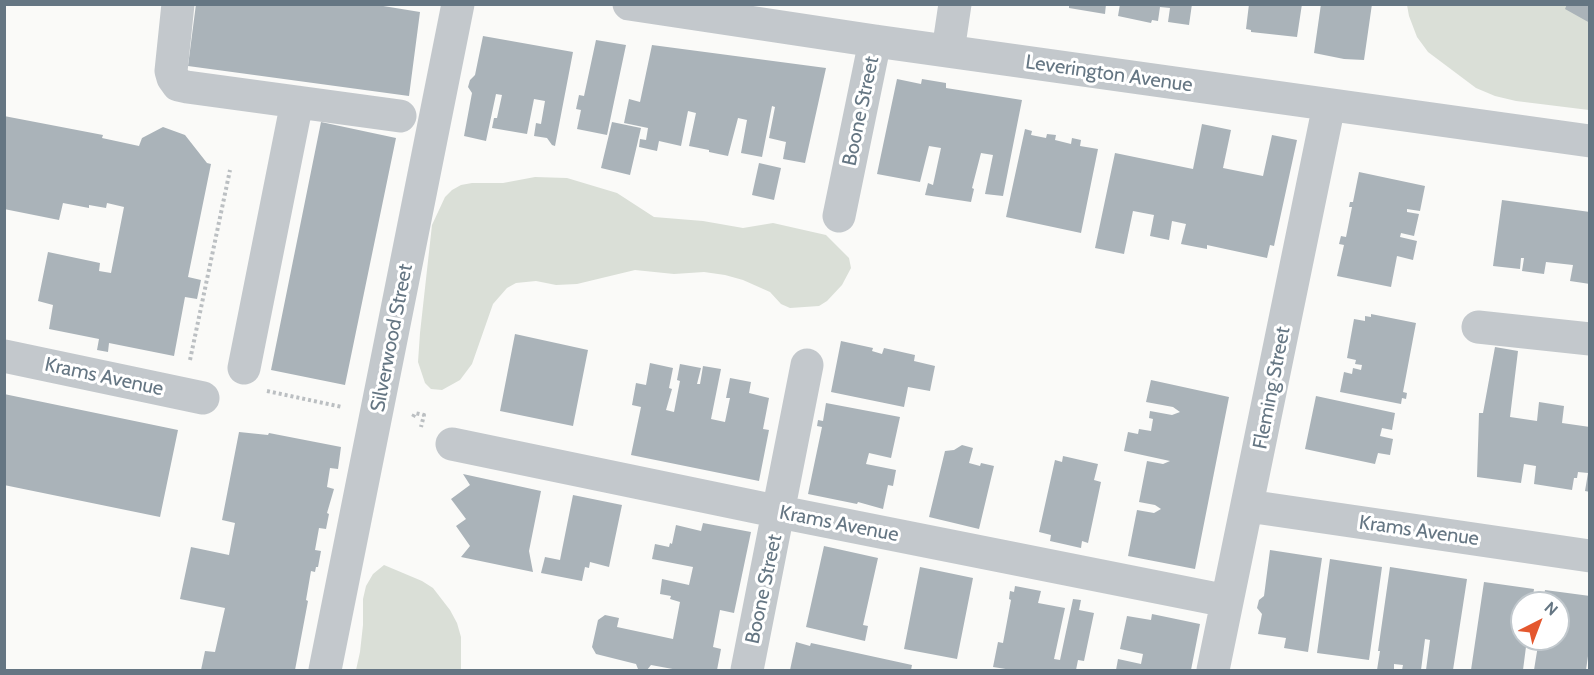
<!DOCTYPE html>
<html>
<head>
<meta charset="utf-8">
<style>
	body { margin:0 }
	#map { position:relative; width:1594px; height:675px; overflow:hidden; background:#fafaf8; font-family:Cabin,sans-serif }
	canvas { display:block }
	.frame { position:absolute; inset:0; border:6px solid #657683; pointer-events:none }
	.north { position:absolute; left:1510px; top:591px; width:60px; height:60px; box-sizing:border-box; background:#fff; border:2px solid #c1c8cd; border-radius:50%; rotate:42deg; font-size:16px; font-weight:700; line-height:24px; text-align:center; color:#657683 }
	.north::after { content:''; display:block; margin:auto; width:21px; height:27px; background:#e4572e; clip-path:polygon(50% 0,100% 100%,50% 72%,0 100%) }
</style>
</head>
<body>
<div id="map">
<canvas width="1594" height="675"></canvas>
<div class="frame"></div>
<div class="north">N</div>
</div>
<script>
const g = document.querySelector('canvas').getContext('2d');
g.lineJoin = 'round';
function fill(path, color) {
  g.fillStyle = color;
  g.fill(path, 'evenodd');
}
function shape(rows) {
  const path = new Path2D();
  for (const r of rows) {
    path.moveTo(r[0], r[1]);
    for (let i = 2; i < r.length; i += 2) path.lineTo(r[i], r[i + 1]);
  }
  return path;
}
function strokePath(path, color, width, dash) {
  g.strokeStyle = color;
  g.lineWidth = width;
  g.lineCap = dash ? 'butt' : 'round';
  g.setLineDash(dash || []);
  g.stroke(path);
}
function label(font, color, halo, rows, align = 'center') {
  g.font = font + ' Cabin,sans-serif';
  g.lineWidth = 6;
  g.setLineDash([]);
  g.textBaseline = 'middle';
  g.strokeStyle = halo;
  g.fillStyle = color;
  for (const [text, x, y, turn = 0] of rows) {
    g.save();
    g.translate(x, y);
    g.rotate((+turn || 0) * Math.PI / 180);
    g.textAlign = isNaN(turn) ? turn : align;
    if (halo) g.strokeText(text, 0, 0);
    g.fillText(text, 0, 0);
    g.restore();
  }
}
fill(shape([
	[1407,5,1589,5,1589,110,1516,101,1495,96,1476,88,1428,52,1417,37,1409,16],
	[535,177,567,178,617,193,654,217,703,221,743,228,773,223,826,235,849,258,851,268,842,285,827,301,819,306,790,308,781,304,770,292,743,280,725,275,704,272,674,274,635,270,577,284,556,285,536,281,516,283,507,288,493,304,472,364,460,380,442,390,431,389,425,383,418,362,420,333,432,225,445,197,452,190,461,185,472,183,503,183],
	[384,565,422,581,433,588,450,610,457,623,461,637,461,670,356,670,360,652,363,625,363,599,366,586,373,574]
]), '#dadfd7');
fill(shape([
	[196,4,371,4,420,12,409,96,188,66],
	[1069,4,1106,4,1105,14,1069,8],
	[1120,4,1192,4,1189,25,1168,22,1170,8,1160,7,1158,21,1152,20,1151,23,1118,16],
	[1249,4,1302,4,1297,37,1251,32,1251,30,1246,29],
	[1321,4,1372,4,1364,60,1344,59,1314,53],
	[1567,4,1590,4,1590,23,1565,9],
	[483,36,573,52,555,146,552,145,547,138,534,136,536,123,541,124,545,101,534,99,527,134,492,128,494,118,497,118,502,95,496,94,486,141,464,136,472,93,468,87,470,80,475,75],
	[596,40,626,45,607,135,577,129,581,110,576,109,579,95,584,96],
	[652,45,826,68,805,163,783,159,786,142,769,138,775,107,772,106,762,157,741,153,747,120,738,118,728,156,709,152,709,150,689,146,696,113,688,111,681,146,659,141,657,151,639,147,640,139,646,140,648,128,624,123,629,99,640,102],
	[897,79,921,84,922,79,946,83,946,88,1022,100,1003,196,985,194,993,155,981,153,972,188,974,189,971,202,925,195,928,183,933,185,941,148,929,146,920,182,877,174],
	[4,116,103,135,102,138,139,146,142,138,163,127,185,135,207,163,211,164,188,277,201,280,197,299,185,297,174,356,109,343,108,352,97,350,99,339,49,329,53,305,38,301,48,252,100,263,99,271,111,273,124,207,107,203,106,208,89,205,89,208,63,203,59,220,4,209],
	[321,122,396,138,345,385,271,370],
	[612,122,641,128,630,175,601,168],
	[1202,124,1231,130,1223,168,1263,176,1272,135,1297,140,1274,246,1270,245,1267,258,1207,245,1207,249,1181,244,1186,224,1172,221,1169,240,1150,236,1154,215,1133,211,1124,254,1095,248,1115,153,1193,169],
	[1025,129,1032,131,1031,135,1046,138,1047,134,1056,135,1055,140,1071,144,1072,138,1081,140,1080,146,1098,149,1081,233,1006,217],
	[759,163,781,168,774,200,752,195],
	[1359,172,1425,186,1420,211,1407,209,1407,212,1419,214,1414,236,1401,233,1400,237,1417,241,1413,260,1397,256,1391,287,1337,276,1344,245,1339,244,1341,236,1346,237,1352,207,1349,207,1350,202,1353,202],
	[1502,200,1590,212,1590,284,1570,281,1573,265,1546,262,1544,274,1522,271,1524,258,1521,258,1520,269,1493,266],
	[1371,314,1416,323,1403,392,1407,393,1406,399,1402,398,1401,404,1340,392,1344,372,1352,374,1353,368,1361,370,1362,365,1355,364,1356,360,1347,358,1354,319,1365,321,1365,316,1371,317],
	[515,334,588,350,573,426,500,411],
	[841,341,873,348,872,351,882,354,884,348,915,355,914,361,935,366,930,391,908,387,904,407,831,392],
	[1495,347,1518,351,1510,417,1537,421,1539,402,1564,406,1562,423,1590,427,1590,492,1585,491,1588,473,1578,472,1577,478,1574,478,1572,490,1534,484,1536,466,1524,464,1521,483,1477,477,1479,413,1483,413],
	[650,363,673,368,669,388,672,389,666,410,674,412,680,381,677,380,680,364,701,368,697,384,700,384,703,366,721,369,711,419,725,422,730,398,726,398,730,378,751,382,749,393,769,398,763,429,769,430,759,481,631,455,641,407,632,405,636,383,646,385],
	[1151,380,1229,397,1195,569,1128,556,1137,510,1154,513,1161,509,1155,505,1139,502,1147,461,1163,464,1170,461,1124,451,1128,432,1138,434,1139,429,1151,431,1153,419,1149,418,1150,411,1172,415,1180,412,1173,407,1146,402],
	[4,394,178,430,160,517,4,485],
	[1316,396,1395,413,1392,430,1382,428,1380,436,1393,439,1390,455,1378,453,1375,464,1305,449],
	[826,403,900,417,891,458,869,453,866,464,896,470,893,486,888,485,883,509,858,502,857,504,808,494,822,427,817,426,818,420,823,421],
	[239,432,268,435,269,433,341,447,338,469,330,468,327,487,334,489,327,513,329,514,326,529,319,528,315,550,321,551,318,567,316,567,315,572,311,571,306,600,308,601,295,670,201,670,205,651,215,652,225,608,180,599,191,547,229,555,235,523,222,520],
	[962,445,973,448,969,463,980,466,981,463,994,466,979,529,929,517,945,451,954,450],
	[1063,456,1098,464,1094,480,1101,482,1088,543,1082,541,1081,548,1050,541,1051,535,1039,532,1055,460,1062,462],
	[463,474,541,491,529,551,533,572,461,557,470,546,456,526,466,519,451,499,470,485],
	[573,495,622,505,609,567,590,562,589,568,585,567,582,581,541,573,545,557,560,560],
	[703,523,751,532,734,613,720,610,713,647,721,649,717,670,678,670,651,665,647,670,643,670,638,669,636,664,596,654,592,647,598,620,605,615,619,618,617,627,673,639,680,602,670,599,671,596,660,594,662,579,689,585,693,567,652,559,655,544,669,547,670,543,672,544,676,525,701,531],
	[824,546,878,558,863,625,868,626,865,641,806,627],
	[1270,550,1322,558,1308,652,1284,648,1286,638,1258,634,1262,614,1257,608,1259,600,1264,596],
	[1330,559,1382,567,1369,660,1317,653],
	[920,567,973,578,957,659,904,649],
	[1390,567,1467,579,1453,670,1426,670,1430,640,1425,639,1421,670,1402,670,1403,665,1394,664,1394,670,1377,670,1380,651,1378,651],
	[1484,582,1534,589,1532,603,1522,603,1522,639,1527,639,1523,670,1471,670],
	[1015,586,1041,591,1038,603,1065,608,1054,659,1060,660,1073,599,1081,600,1079,610,1094,613,1084,661,1078,660,1076,670,1012,670,993,667,998,642,1003,643,1011,600,1009,599,1010,591,1014,592],
	[1545,590,1590,596,1590,642,1586,670,1534,670,1539,639,1558,639,1558,603,1543,603],
	[1152,614,1200,624,1191,670,1116,670,1118,659,1141,664,1143,654,1120,649,1127,616,1151,620],
	[796,642,810,646,811,643,912,665,911,670,790,670]
]), '#aab3b9');
strokePath(shape([
	[190,360,230,170],
	[267,391,342,407],
	[413,417,415,413,424,415,421,427]
]), '#bbbfc2', 4, [3, 3]);
strokePath(shape([
	[178,4,171,71,173,78,178,85,187,87,400,116],
	[629,4,875,41,1590,141],
	[948,51,955,4],
	[839,216,875,41],
	[1478,327,1590,339],
	[4,356,203,398],
	[244,368,297,102],
	[452,444,780,512,1227,601],
	[1248,506,1590,556],
	[325,670,458,4],
	[747,670,807,365],
	[1213,670,1329,105]
]), '#c3c8cc', 33);
label('20px', '#657683', '#fff', [
	["Leverington Avenue",1109,74,8],
	["Boone Street",861,111,-78],
	["Silverwood Street",392,338,-79],
	["Krams Avenue",104,377,12],
	["Fleming Street",1272,388,-79],
	["Krams Avenue",839,524,11],
	["Krams Avenue",1419,531,8],
	["Boone Street",764,589,-78]
]);
</script>
</body>
</html>
